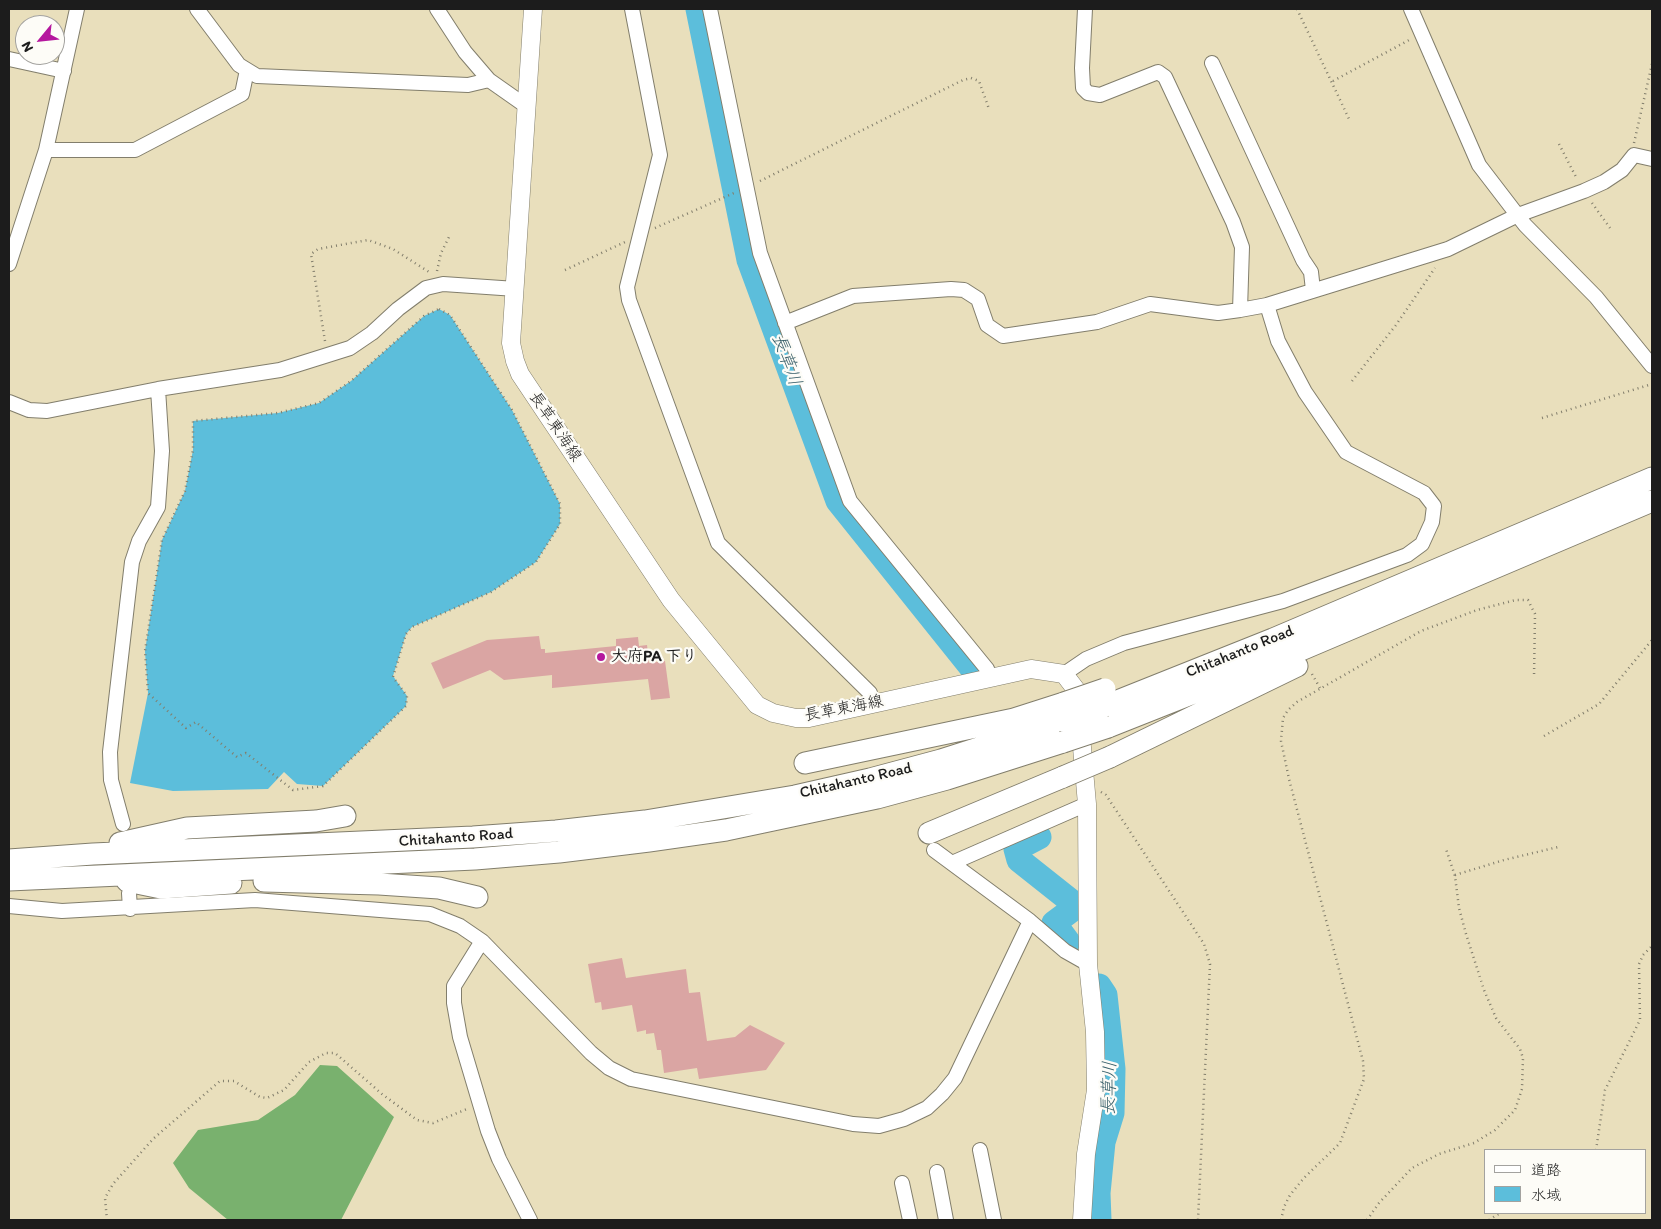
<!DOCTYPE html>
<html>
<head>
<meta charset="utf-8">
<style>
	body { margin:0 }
	#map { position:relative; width:1661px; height:1229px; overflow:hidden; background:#e9dfbc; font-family:Itim,"Klee One",sans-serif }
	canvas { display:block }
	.frame { position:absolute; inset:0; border:10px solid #1c1c1c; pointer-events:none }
	.legend { position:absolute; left:1484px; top:1149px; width:162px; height:65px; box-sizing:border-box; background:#fdfcf7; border:1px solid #a3a29f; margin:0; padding:6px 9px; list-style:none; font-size:15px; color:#1c1c1c }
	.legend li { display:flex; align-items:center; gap:10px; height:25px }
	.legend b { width:25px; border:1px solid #a3a29f }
	.north { position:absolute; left:15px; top:15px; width:50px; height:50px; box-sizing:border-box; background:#fdfcf7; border:1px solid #a3a29f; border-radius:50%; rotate:242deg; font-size:14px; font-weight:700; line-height:20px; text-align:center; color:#1c1c1c }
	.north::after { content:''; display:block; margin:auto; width:18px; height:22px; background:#b5179e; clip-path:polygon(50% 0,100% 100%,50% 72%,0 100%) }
</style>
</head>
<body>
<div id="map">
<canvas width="1661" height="1229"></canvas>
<div class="frame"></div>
<ul class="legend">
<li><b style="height:6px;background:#fff"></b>道路</li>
<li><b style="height:14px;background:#5cbedb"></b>水域</li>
</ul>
<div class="north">N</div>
</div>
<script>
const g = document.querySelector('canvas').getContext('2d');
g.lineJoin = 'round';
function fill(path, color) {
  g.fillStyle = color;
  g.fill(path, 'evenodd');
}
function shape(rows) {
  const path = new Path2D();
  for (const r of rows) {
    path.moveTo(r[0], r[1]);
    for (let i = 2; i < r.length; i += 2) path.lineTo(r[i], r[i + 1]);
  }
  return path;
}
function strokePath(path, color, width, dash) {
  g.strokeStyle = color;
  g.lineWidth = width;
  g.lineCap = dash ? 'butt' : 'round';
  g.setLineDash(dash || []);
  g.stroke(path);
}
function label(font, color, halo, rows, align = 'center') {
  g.font = font + ' Itim,"Klee One",sans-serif';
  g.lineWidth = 4.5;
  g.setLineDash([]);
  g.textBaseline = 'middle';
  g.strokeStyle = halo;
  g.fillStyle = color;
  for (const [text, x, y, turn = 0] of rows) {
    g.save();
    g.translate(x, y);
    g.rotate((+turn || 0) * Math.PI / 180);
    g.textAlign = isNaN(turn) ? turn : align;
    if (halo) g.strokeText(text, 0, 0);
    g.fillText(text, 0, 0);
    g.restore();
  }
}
fill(shape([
	[320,1065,337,1066,394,1117,341,1220,228,1220,189,1188,173,1163,198,1130,258,1120,295,1095]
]), '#79b16e');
fill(shape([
	[439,309,450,315,512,410,560,504,560,524,536,562,491,592,412,627,406,634,393,676,407,696,406,706,323,786,297,784,284,772,268,789,173,791,130,783,148,693,145,651,162,540,185,491,193,450,193,421,278,413,319,403,351,381,424,316]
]), '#5cbedb');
strokePath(shape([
	[698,9,749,260,838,501,971,667],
	[1039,837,1016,849,1019,860,1077,906,1054,923,1068,942],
	[1099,1220,1098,1193,1103,1142,1112,1113,1113,1069,1105,995,1099,986]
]), '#5cbedb', 25);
fill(shape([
	[539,636,541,649,545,649,545,653,616,646,616,639,638,637,639,646,647,645,649,663,665,661,670,698,651,700,648,679,552,688,552,675,504,680,490,670,443,689,431,663,487,640],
	[622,958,626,978,686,969,689,993,700,992,707,1041,735,1037,750,1025,785,1043,766,1070,699,1079,697,1068,664,1073,661,1050,657,1050,654,1033,646,1034,646,1030,637,1032,632,1005,602,1010,601,1002,595,1003,588,964]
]), '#daa5a3');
const minor = shape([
	[197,9,239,65,257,76,468,85,489,80],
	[437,9,465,52,489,80,526,106],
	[632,9,660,155,627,287,629,300,718,543,870,693,873,704],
	[710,9,760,253,850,501,987,669,991,678],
	[1085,9,1082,68,1083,88,1088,93,1100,95,1158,72,1165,77,1233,222,1242,247,1240,310],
	[1411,9,1479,165,1525,225,1596,297,1652,366],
	[9,59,64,71],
	[1212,63,1303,260,1311,272,1313,290],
	[46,150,135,150,242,94,247,70],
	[9,264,46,150,77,9],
	[785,323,853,296,951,289,964,290,978,299,987,325,1003,336,1097,322,1150,304,1218,313,1240,310,1267,305,1448,249,1518,215,1584,191,1604,182,1622,170,1634,155,1652,159],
	[9,402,29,410,47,411,158,389,280,370,350,348,372,333,398,309,426,288,443,284,516,289],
	[1064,674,1086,659,1124,643,1283,601,1407,555,1422,544,1432,522,1434,506,1424,493,1346,452,1305,392,1278,341,1267,305],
	[123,824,111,780,110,752,132,562,139,541,158,507,162,451,158,389],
	[934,850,1030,921,1065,951,1088,964],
	[952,863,1087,804],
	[129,893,130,909],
	[9,906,62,911,255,900,430,914,460,926,482,941,591,1053,609,1068,631,1079,853,1124,879,1126,904,1119,927,1108,942,1094,955,1078,1030,921],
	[482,941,454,986,454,1003,460,1037,488,1131,499,1159,530,1220],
	[980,1150,994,1220],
	[937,1172,946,1220],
	[902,1183,910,1220]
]);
const major = shape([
	[533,9,511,343,515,361,520,374,671,600,757,705,773,713,796,718,809,718,1031,669,1064,674,1077,691,1087,804,1088,964,1095,1032,1096,1090,1086,1154,1082,1220]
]);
const highway = shape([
	[1105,706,1273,639,1652,478],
	[1108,727,1282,658,1652,501],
	[1110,757,1297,666],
	[805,763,1014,719,1064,703],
	[929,833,1063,777],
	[120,843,187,828,316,821,345,816],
	[9,860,93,854,473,837,556,831,645,821,795,796,870,779,941,760,1063,721],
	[9,880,475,859,559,852,649,841,726,830,877,798,947,779,1063,742],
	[127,881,161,888,231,883],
	[264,881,379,884,439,888,477,897]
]);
strokePath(minor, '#827e6c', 16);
strokePath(major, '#827e6c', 19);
strokePath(highway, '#827e6c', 23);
strokePath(shape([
	[1297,9,1350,121],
	[1333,81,1411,39],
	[1634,143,1652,64],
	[1559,144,1577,179],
	[760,181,963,80,971,78,979,81,989,109],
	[1592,203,1610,228],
	[655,228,734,193],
	[565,270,625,242],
	[437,271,441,253,450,235],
	[439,309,450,315,512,410,560,504,560,524,536,562,491,592,412,627,406,634,393,677,407,696,406,706,323,786,293,790,246,753,237,757,196,722,186,728,148,693,145,651,162,540,185,491,193,450,193,421,278,413,319,403,351,381,424,316,439,309],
	[325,341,311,254,318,249,368,240,393,249,429,272],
	[1352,381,1396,325,1435,268],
	[1542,418,1652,384],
	[1312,674,1320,688],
	[1544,736,1599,704,1652,640],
	[1101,792,1106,795,1204,944,1210,964,1198,1220],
	[1455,875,1504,860,1558,847],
	[1596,1150,1605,1090,1640,1020,1639,964,1643,955,1652,946],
	[107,1220,105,1198,113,1184,153,1139,220,1081,234,1081,260,1097,267,1098,284,1090,309,1062,326,1053,335,1053,382,1094,417,1120,433,1123,467,1109],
	[1281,1220,1284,1207,1290,1195,1304,1178,1340,1143,1364,1079,1363,1061,1289,779,1281,741,1283,718,1288,710,1297,702,1421,631,1477,610,1516,600,1528,600,1535,614,1534,678],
	[1367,1220,1379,1203,1412,1168,1439,1154,1474,1143,1495,1130,1515,1110,1522,1089,1523,1058,1520,1049,1496,1018,1484,990,1466,934,1459,908,1455,876,1446,849],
	[1489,1220,1500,1213]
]), '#827e6c', 2.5, [1, 4]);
strokePath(minor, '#fff', 14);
strokePath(major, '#fff', 18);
strokePath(highway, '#fff', 21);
const highwayBridge = shape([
	[1064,703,1105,689],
	[1063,721,1105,706],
	[1063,742,1108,727],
	[1063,777,1110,757]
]);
strokePath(highwayBridge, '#827e6c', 23, []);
strokePath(highwayBridge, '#fff', 21);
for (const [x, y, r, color] of [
	[601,657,5,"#b5179e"]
]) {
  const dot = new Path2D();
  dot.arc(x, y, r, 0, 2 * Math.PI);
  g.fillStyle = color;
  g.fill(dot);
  strokePath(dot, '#fdfcf7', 2);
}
label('16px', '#1c1c1c', '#fdfcf7', [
	["長草東海線",555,427,56],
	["Chitahanto Road",1240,652,-22],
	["長草東海線",844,709,-11],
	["Chitahanto Road",856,781,-13],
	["Chitahanto Road",456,838,-4]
]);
label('bold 16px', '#1c1c1c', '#fdfcf7', [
	["大府PA 下り",611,657]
], 'left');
label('italic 18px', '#365d68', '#fdfcf7', [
	["長草川",786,360,70],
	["長草川",1110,1088,-88]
]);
</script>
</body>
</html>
